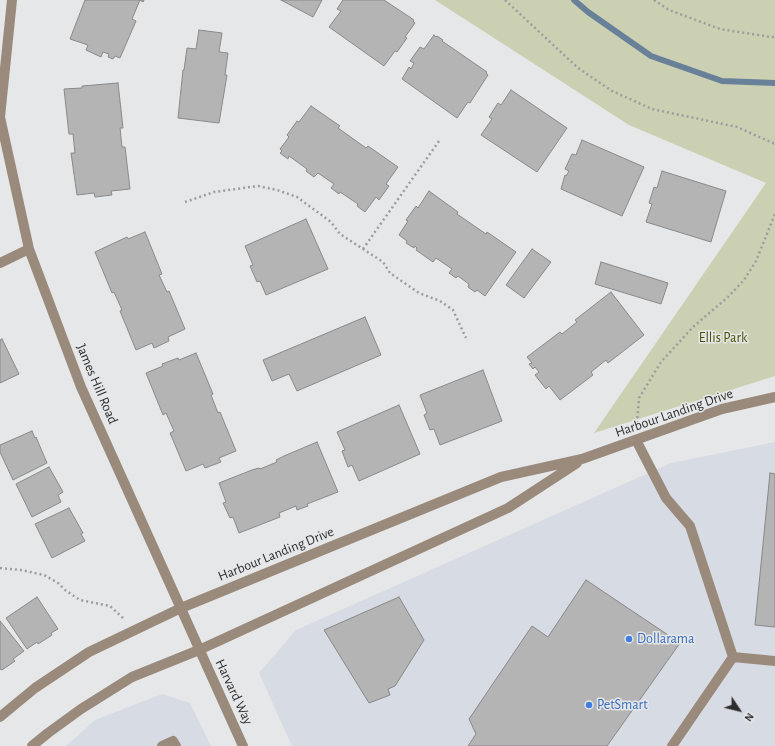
<!DOCTYPE html>
<html>
<head>
<meta charset="utf-8">
<style>
	body { margin:0 }
	#map { position:relative; width:775px; height:746px; overflow:hidden; background:#e6e7e8; font-family:"Alegreya Sans",sans-serif }
	canvas { display:block }
	.north { position:absolute; left:719px; top:690px; width:40px; height:40px; -webkit-text-stroke:3px #e6e7e8; paint-order:stroke; rotate:125deg; font-size:11px; font-weight:700; line-height:16px; text-align:center; color:#2c2c2d }
	.north::after { content:''; display:block; margin:auto; width:14px; height:18px; background:#2c2c2d; clip-path:polygon(50% 0,100% 100%,50% 72%,0 100%) }
</style>
</head>
<body>
<div id="map">
<canvas width="775" height="746"></canvas>
<div class="north">N</div>
</div>
<script>
const g = document.querySelector('canvas').getContext('2d');
g.lineJoin = 'round';
function fill(path, color) {
  g.fillStyle = color;
  g.fill(path, 'evenodd');
}
function shape(rows) {
  const path = new Path2D();
  for (const r of rows) {
    path.moveTo(r[0], r[1]);
    for (let i = 2; i < r.length; i += 2) path.lineTo(r[i], r[i + 1]);
  }
  return path;
}
function strokePath(path, color, width, dash) {
  g.strokeStyle = color;
  g.lineWidth = width;
  g.lineCap = dash ? 'butt' : 'round';
  g.setLineDash(dash || []);
  g.stroke(path);
}
function label(font, color, halo, rows, align = 'center') {
  g.font = font + ' "Alegreya Sans",sans-serif';
  g.lineWidth = 3;
  g.setLineDash([]);
  g.textBaseline = 'middle';
  g.strokeStyle = halo;
  g.fillStyle = color;
  for (const [text, x, y, turn = 0] of rows) {
    g.save();
    g.translate(x, y);
    g.rotate((+turn || 0) * Math.PI / 180);
    g.textAlign = isNaN(turn) ? turn : align;
    if (halo) g.strokeText(text, 0, 0);
    g.fillText(text, 0, 0);
    g.restore();
  }
}
fill(shape([
	[775,442,775,746,292,746,259,673,296,630,671,463],
	[162,694,190,703,211,746,66,746,95,720]
]), '#d7dbe3');
fill(shape([
	[435,0,775,0,775,376,594,433,766,183,629,125]
]), '#cbd0b2');
strokePath(shape([
	[574,0,588,12,651,56,722,81,775,83]
]), '#698099', 6);
const building = shape([
	[85,0,144,0,143,2,140,0,132,19,136,21,120,58,115,56,113,59,108,57,109,54,103,52,101,57,86,50,88,45,70,39,85,0],
	[281,0,322,0,313,17,281,0],
	[343,0,384,0,414,20,413,21,415,23,405,37,407,38,397,52,395,51,384,66,329,27,341,11,337,9,343,0],
	[199,30,222,33,219,52,228,53,225,75,227,75,219,123,178,118,183,70,184,70,187,48,196,49,199,30],
	[434,35,436,37,437,36,443,40,442,41,487,72,486,73,488,75,470,103,468,102,457,118,402,79,409,67,411,69,414,63,410,61,420,47,424,49,434,35],
	[118,83,123,128,120,128,122,147,125,147,130,189,111,191,112,195,95,197,94,193,77,195,71,153,75,153,73,134,69,134,64,89,82,88,82,86,118,83],
	[511,90,567,128,537,172,481,135,492,119,489,117,498,103,501,105,511,90],
	[311,106,340,126,338,128,366,148,368,146,398,167,386,184,389,186,379,200,376,197,365,212,357,206,358,204,340,192,339,194,331,188,334,184,318,173,314,177,306,171,307,169,289,156,288,159,280,153,282,151,280,149,289,137,287,135,297,121,299,122,311,106],
	[582,140,644,167,622,216,561,189,565,175,566,176,569,171,565,169,572,154,576,155,582,140],
	[662,171,726,191,711,242,646,222,652,204,649,203,654,187,657,188,662,171],
	[429,191,458,212,457,214,486,234,487,232,516,252,485,296,477,290,475,292,468,287,469,284,458,276,456,278,449,273,452,269,436,258,433,262,416,250,417,248,415,246,414,248,406,243,407,241,399,235,408,221,406,220,416,206,418,208,429,191],
	[306,219,328,269,266,295,260,281,257,282,250,266,253,265,245,246,306,219],
	[145,232,162,274,159,275,167,292,169,291,185,329,168,337,169,341,154,348,152,343,136,350,120,311,122,310,114,292,112,293,95,252,127,237,128,239,145,232],
	[532,249,551,262,524,298,506,285,532,249],
	[601,262,668,283,661,304,595,284,601,262],
	[611,292,644,335,608,363,606,360,591,372,593,375,560,400,549,386,546,389,535,375,539,372,535,367,533,369,529,364,532,363,527,357,560,332,562,334,577,322,575,320,611,292],
	[365,317,381,355,297,391,289,374,272,381,263,360,365,317],
	[2,339,19,374,0,383,0,340,2,339],
	[196,353,213,394,211,395,218,413,220,412,236,451,219,458,221,462,205,468,203,464,186,471,170,433,174,431,166,413,163,415,146,373,163,366,162,364,178,358,179,360,196,353],
	[483,370,502,421,440,445,434,429,430,430,424,415,427,413,420,395,483,370],
	[399,405,420,454,359,481,352,465,348,467,342,451,345,450,337,432,399,405],
	[32,431,35,438,36,437,47,463,13,480,0,452,0,445,32,431],
	[317,442,338,492,307,504,308,506,297,510,296,506,279,513,280,517,239,533,233,517,230,518,223,503,226,502,219,483,252,470,259,468,260,469,277,462,276,460,284,456,317,442],
	[49,467,63,492,58,495,61,502,32,517,16,484,49,467],
	[770,473,775,474,775,627,755,625,770,473],
	[69,508,83,533,81,534,85,541,52,558,35,524,69,508],
	[586,580,680,643,607,746,468,746,476,734,469,719,532,626,548,637,586,580],
	[37,597,58,629,51,633,52,635,38,644,37,642,27,649,6,618,37,597],
	[399,597,424,640,395,686,388,689,390,695,369,703,324,630,399,597],
	[0,621,24,651,13,659,15,661,2,670,0,669,0,621]
]);
fill(building, '#b4b4b5');
strokePath(building, '#89898a', 1);
strokePath(shape([
	[505,0,578,68,612,91,652,109,737,127,775,144],
	[654,0,669,10,720,29,771,37,775,37],
	[185,202,214,192,258,186,277,190,297,197,331,222,340,234,383,262,390,273,419,293,440,301,453,310,466,338],
	[363,249,439,141],
	[637,423,639,398,661,362,694,326,728,297,744,280,756,261,775,214],
	[0,568,21,570,44,575,58,583,65,590,80,600,110,606,123,618]
]), '#9c9d9e', 2.5, [2, 3]);
strokePath(shape([
	[0,117,29,249,81,387,243,746],
	[0,117,12,0],
	[0,263,29,249],
	[636,440,666,498,690,526,733,657,775,661],
	[0,717,35,688,89,652,181,608,501,477,582,459,722,409,775,397],
	[32,746,48,733,81,709,132,677,199,650,508,508,577,463],
	[162,746,173,741,176,746],
	[672,746,733,657]
]), '#9a8a7c', 10);
for (const [x, y, r, color] of [
	[629,639,4,"#3f7fe0"],
	[589,705,4,"#3f7fe0"]
]) {
  const dot = new Path2D();
  dot.arc(x, y, r, 0, 2 * Math.PI);
  g.fillStyle = color;
  g.fill(dot);
  strokePath(dot, '#e6e7e8', 1.5);
}
label('14px', '#484f00', '#e6e7e8', [
	["Ellis Park",723,338]
]);
label('14px', '#2c2c2d', '#e6e7e8', [
	["James Hill Road",97,384,67],
	["Harbour Landing Drive",674,413,-19],
	["Harbour Landing Drive",276,554,-22],
	["Harvard Way",234,692,65]
]);
label('14px', '#366cbe', '#e6e7e8', [
	["Dollarama",637,639],
	["PetSmart",597,705]
], 'left');
</script>
</body>
</html>
